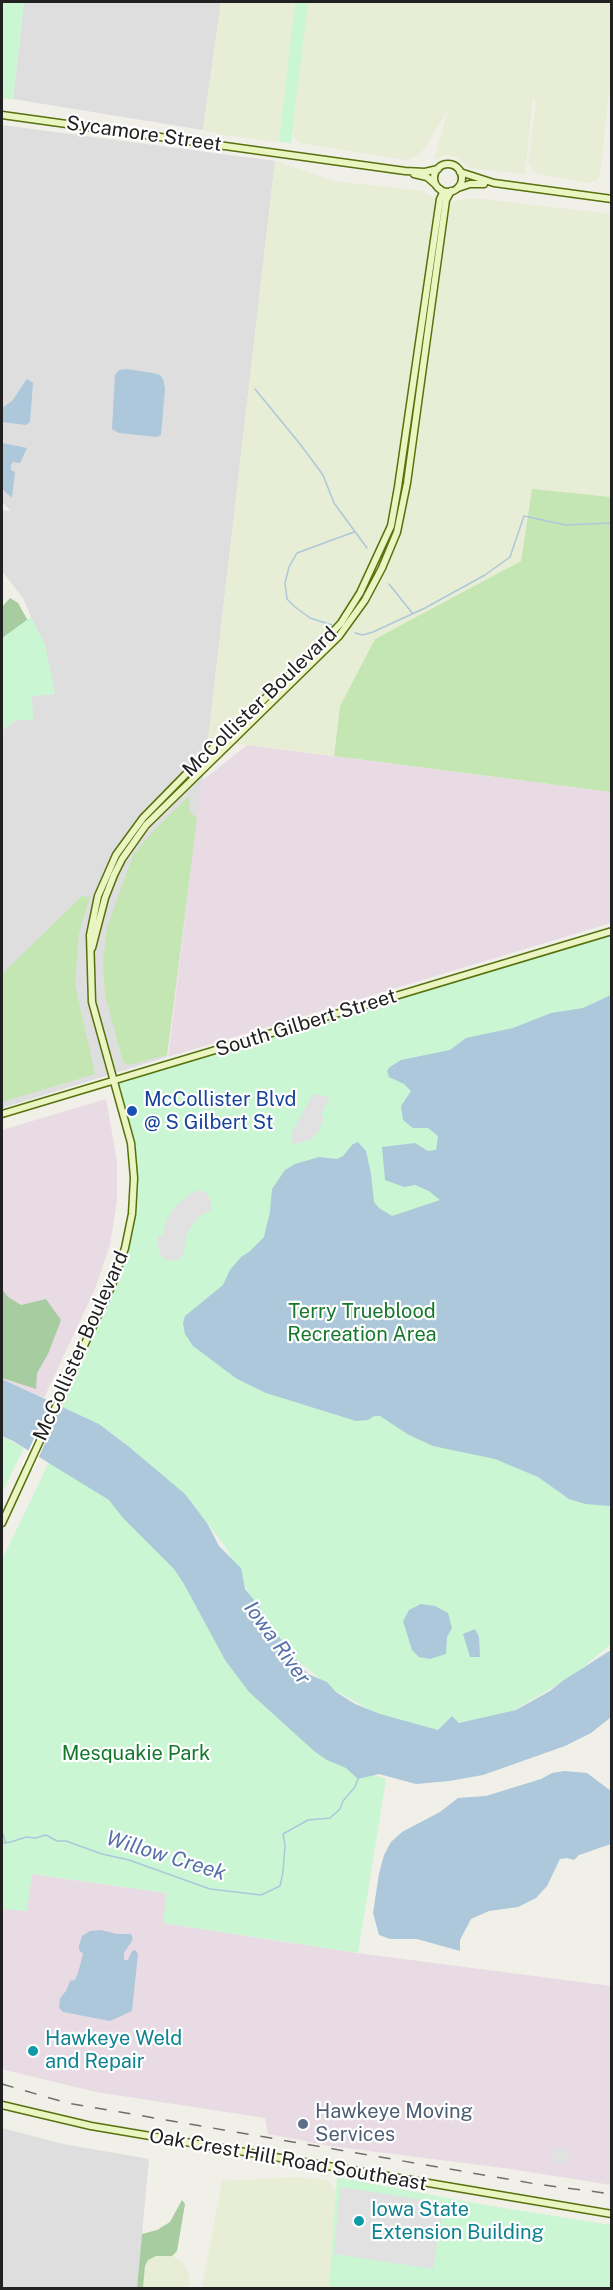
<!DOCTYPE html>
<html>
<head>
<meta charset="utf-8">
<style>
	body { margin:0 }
	#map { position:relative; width:613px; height:2290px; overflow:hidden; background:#f0efe8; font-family:"Public Sans",sans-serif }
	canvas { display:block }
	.frame { position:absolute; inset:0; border:3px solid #212121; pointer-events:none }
</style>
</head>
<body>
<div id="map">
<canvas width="613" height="2290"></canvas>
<div class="frame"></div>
</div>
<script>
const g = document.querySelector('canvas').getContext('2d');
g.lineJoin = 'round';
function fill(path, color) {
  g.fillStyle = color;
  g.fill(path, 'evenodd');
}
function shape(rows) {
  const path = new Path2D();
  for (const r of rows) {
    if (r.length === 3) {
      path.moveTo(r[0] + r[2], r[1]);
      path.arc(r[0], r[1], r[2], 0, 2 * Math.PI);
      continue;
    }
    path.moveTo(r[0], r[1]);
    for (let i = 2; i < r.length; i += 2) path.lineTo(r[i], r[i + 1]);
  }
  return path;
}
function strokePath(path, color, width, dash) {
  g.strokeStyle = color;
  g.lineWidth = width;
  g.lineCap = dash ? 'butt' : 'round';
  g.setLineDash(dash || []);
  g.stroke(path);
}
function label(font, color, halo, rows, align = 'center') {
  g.font = font + ' "Public Sans",sans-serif';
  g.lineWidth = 4.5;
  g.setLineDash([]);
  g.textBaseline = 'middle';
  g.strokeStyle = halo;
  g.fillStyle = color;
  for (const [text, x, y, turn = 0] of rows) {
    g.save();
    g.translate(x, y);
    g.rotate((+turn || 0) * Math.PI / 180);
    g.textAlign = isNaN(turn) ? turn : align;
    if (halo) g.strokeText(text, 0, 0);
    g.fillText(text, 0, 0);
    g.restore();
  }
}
fill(shape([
	[24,2,221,2,203,130,13,99],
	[2,125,275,161,208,740,167,1057,2,1108,2,900,3,897,2,896,2,730,17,720,32,696,55,694,31,617,23,598,2,571,2,510,11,511,2,502],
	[2,2128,63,2144,149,2159,137,2288,2,2288]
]), '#dfdede');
fill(shape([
	[247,745,611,792,611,923,168,1057,202,781],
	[106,1099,117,1161,117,1200,110,1245,95,1289,44,1398,2,1379,2,1130],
	[31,1874,167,1893,163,1923,357,1953,611,1986,611,2185,511,2169,330,2146,268,2134,265,2118,96,2092,5,2070,2,2068,2,1909]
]), '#e9dbe4');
fill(shape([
	[221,2,295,2,279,142,223,135,203,130],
	[307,2,611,2,611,76,600,174,597,180,588,183,538,174,532,169,528,162,536,102,533,96,525,174,469,168,456,157,446,155,434,160,448,110,425,148,417,156,407,160,299,143,295,139,292,131],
	[275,161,333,181,422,191,444,203,474,198,611,214,611,497,532,490,521,561,375,639,340,706,334,756,208,740],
	[300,2177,328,2181,336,2191,329,2288,202,2288,222,2181],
	[156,2256,172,2256,182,2262,189,2272,189,2288,143,2288,145,2266,148,2260]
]), '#e8edd5');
fill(shape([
	[532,489,611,497,611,792,334,756,340,706,375,639,521,561],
	[189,796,190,812,197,818,167,1055,128,1065,123,1062,105,995,103,961,107,927,133,855,155,829],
	[82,896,90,897,79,933,75,985,95,1074,2,1102,2,974]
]), '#c4e6b3');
fill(shape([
	[10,598,18,603,32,628,2,644,2,607],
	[2,1289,8,1297,21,1305,46,1299,61,1320,48,1354,37,1373,36,1389,2,1378],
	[182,2200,185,2204,177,2251,172,2256,156,2256,148,2260,145,2266,143,2288,137,2288,142,2234,157,2230,170,2222]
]), '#a6cca0');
fill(shape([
	[2,2,24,2,13,99,2,99],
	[295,2,308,2,291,143,279,142],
	[31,617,45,644,55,694,32,696,33,720,17,720,2,730,2,638],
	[611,931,611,1644,571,1677,514,1710,458,1728,429,1731,392,1722,334,1690,298,1661,263,1621,227,1549,201,1515,159,1474,121,1440,99,1424,62,1407,69,1390,64,1387,112,1285,129,1231,133,1159,115,1079],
	[2,1436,24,1448,2,1493],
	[52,1456,111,1496,353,1768,386,1779,358,1953,163,1923,167,1893,32,1874,27,1911,2,1909,2,1560],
	[337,2177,485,2205,611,2225,611,2288,329,2288]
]), '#caf6d4');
fill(shape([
	[313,1094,330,1097,321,1115,324,1118,318,1132,311,1139,293,1145,291,1134],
	[198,1190,205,1192,210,1199,212,1210,198,1217,189,1230,185,1239,184,1255,175,1261,166,1260,161,1256,158,1248,158,1236,162,1236,167,1219,174,1208,191,1193],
	[554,2148,570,2150,568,2165,552,2163],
	[340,2187,444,2203,433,2269,334,2254]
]), '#e1e1e1');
fill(shape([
	[126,369,153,373,160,375,163,379,165,388,162,424,161,435,157,437,119,433,112,429,115,375,119,370],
	[27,379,33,383,30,422,26,425,2,422,2,408,12,401],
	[2,443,27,448,20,463,13,462,11,465,11,470,15,472,12,498,2,489],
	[611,995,611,1506,585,1504,569,1499,538,1477,495,1459,433,1446,409,1435,380,1416,374,1416,368,1420,356,1421,266,1393,237,1379,193,1346,185,1334,183,1323,185,1316,223,1285,230,1270,241,1257,249,1252,264,1237,270,1212,272,1189,285,1170,295,1164,319,1157,337,1159,343,1156,353,1144,358,1142,366,1151,371,1174,374,1202,379,1208,392,1216,440,1200,429,1191,415,1185,404,1187,385,1180,382,1147,415,1143,428,1151,436,1150,438,1136,428,1128,413,1128,403,1120,401,1106,411,1091,404,1084,389,1077,387,1071,390,1067,401,1060,450,1050,466,1038,513,1028,551,1013,583,1008],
	[2,1379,99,1424,128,1446,185,1494,207,1523,219,1546,241,1568,245,1589,259,1606,269,1624,308,1674,327,1682,336,1692,355,1704,380,1714,438,1730,452,1716,459,1723,516,1710,550,1691,564,1680,611,1650,611,1717,591,1733,565,1746,483,1775,449,1781,416,1784,379,1774,358,1779,346,1768,327,1760,314,1751,249,1692,225,1660,184,1584,174,1569,123,1518,109,1500,13,1441,2,1436],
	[421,1604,435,1606,448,1613,452,1628,447,1637,446,1654,430,1659,419,1657,412,1650,403,1621,409,1610],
	[475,1629,479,1637,480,1657,470,1657,463,1634],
	[564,1771,587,1773,611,1791,611,1844,579,1855,574,1860,567,1858,560,1859,547,1886,536,1898,518,1907,489,1911,471,1919,460,1940,460,1951,417,1939,390,1939,379,1935,373,1913,379,1874,384,1855,391,1842,402,1832,440,1812,458,1798,486,1796,541,1779,552,1773],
	[101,1930,117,1934,131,1934,133,1939,124,1953,124,1960,128,1960,132,1951,135,1950,138,1954,132,2011,110,2021,63,2012,59,2008,60,1998,66,1991,70,1981,75,1980,78,1973,83,1954,79,1950,79,1945,82,1936,90,1931]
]), '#acc8da');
fill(shape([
	[59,1384,69,1389,33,1470,22,1465]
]), '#fff');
strokePath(shape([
	[255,389,300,444,323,475,334,503,367,548],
	[389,584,413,614],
	[332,625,310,618,295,607,287,599,285,583,289,567,297,553,354,532],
	[355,633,363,635,373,632,425,608,485,575,510,557,524,516,566,525,612,523],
	[2,1832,6,1843],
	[2,1843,11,1842,26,1837,35,1838,46,1835,57,1841,66,1841,102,1854,129,1860,210,1889,261,1895,280,1886,283,1872,285,1845,283,1834,308,1820,330,1818,340,1809,343,1801,355,1787,358,1779]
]), '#acc8da', 1.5);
const secondary = shape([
	[2,115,405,171,425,172,438,169],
	[448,178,14],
	[460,172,494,183,612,199],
	[414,174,427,177,436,185],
	[458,188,470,184,484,184],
	[92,948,105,898,114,875,122,859,146,825,339,636,365,600,382,568,397,532,407,483,446,200,451,191],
	[2,1114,612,931],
	[2,1523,112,1285,125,1248,132,1214,134,1178,131,1143,92,1002,90,935,98,896,116,855,143,818,191,769,318,648,341,623,360,593,391,526,398,487,440,199,443,193,440,189],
	[2,2105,91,2126,612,2214]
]);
strokePath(secondary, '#57710e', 9);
strokePath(secondary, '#eaf5c1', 6);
strokePath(shape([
	[2,2084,67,2103,91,2107,536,2184,612,2194]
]), '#6f6f6f', 1.5, [12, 12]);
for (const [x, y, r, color] of [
	[132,1111,6,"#1a4fb4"],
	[33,2051,6,"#0f9aa8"],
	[303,2124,6,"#5c6f8a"],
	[359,2221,6,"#0f9aa8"]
]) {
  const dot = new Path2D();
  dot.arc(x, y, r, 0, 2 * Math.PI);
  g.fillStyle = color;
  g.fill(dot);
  strokePath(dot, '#fff', 2);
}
label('20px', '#212121', '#fff', [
	["Sycamore Street",144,134,8],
	["McCollister Boulevard",260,702,-44],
	["South Gilbert Street",306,1023,-17],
	["McCollister Boulevard",81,1346,-66],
	["Oak Crest Hill Road Southeast",288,2160,10]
]);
label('20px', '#164399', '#fff', [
	["McCollister Blvd",144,1100],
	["@ S Gilbert St",144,1123]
], 'left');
label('20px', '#15782d', '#fff', [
	["Terry Trueblood",362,1312],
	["Recreation Area",362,1335],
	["Mesquakie Park",136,1754]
]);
label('20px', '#0d838f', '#fff', [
	["Hawkeye Weld",45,2039],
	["and Repair",45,2062],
	["Iowa State",371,2210],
	["Extension Building",371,2233]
], 'left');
label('20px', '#4e5e75', '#fff', [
	["Hawkeye Moving",315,2112],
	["Services",315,2135]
], 'left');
label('italic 21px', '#5471aa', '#fff', [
	["Iowa River",277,1643,54],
	["Willow Creek",166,1856,17]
]);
</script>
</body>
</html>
